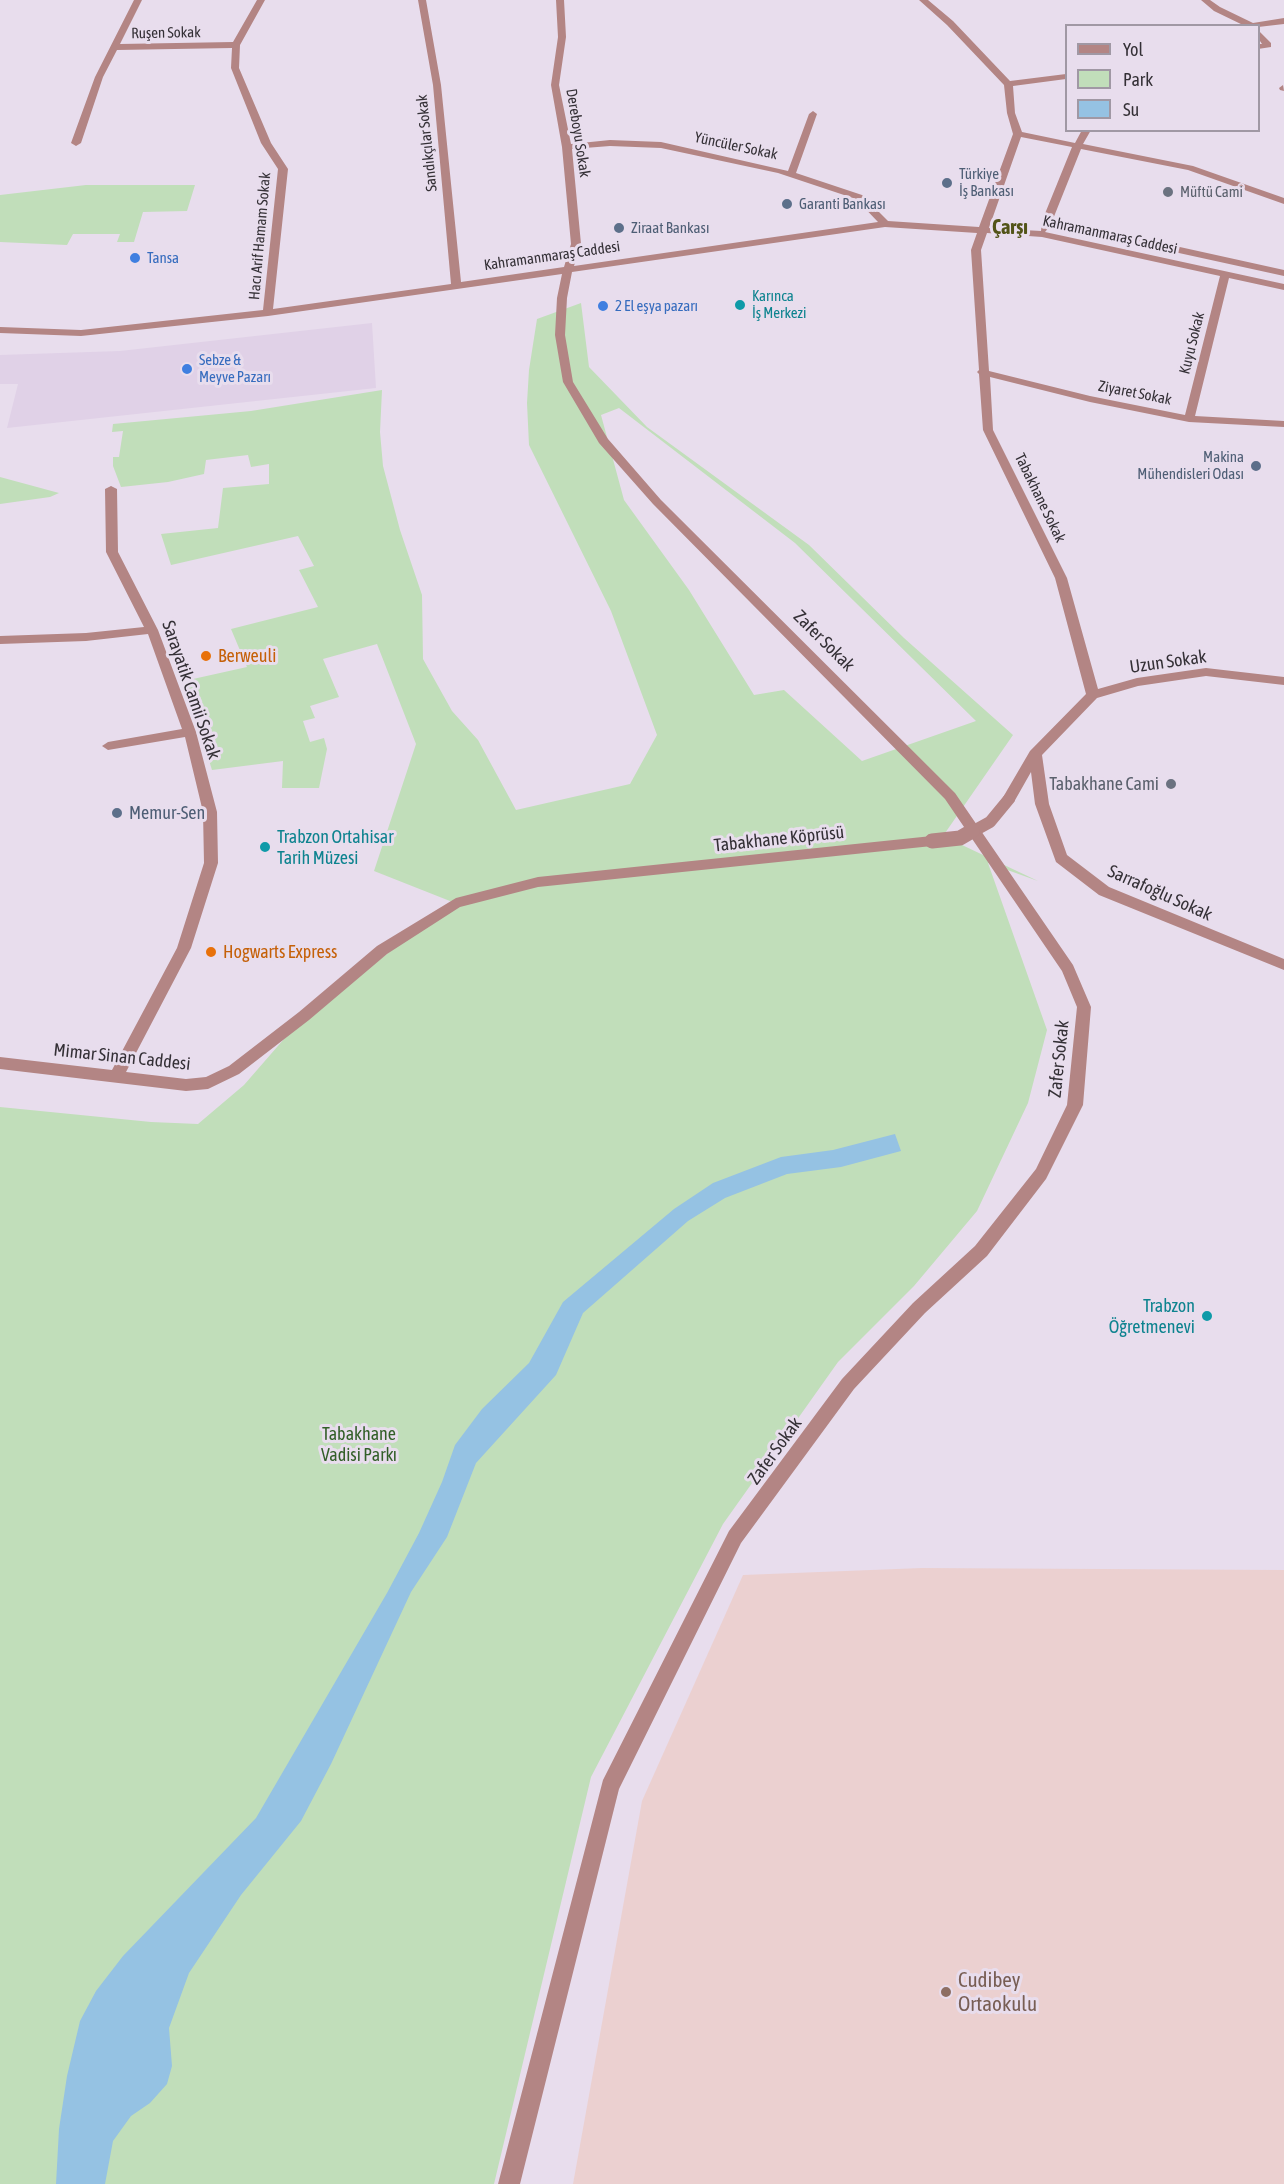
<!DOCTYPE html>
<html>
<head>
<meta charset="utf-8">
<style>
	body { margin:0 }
	#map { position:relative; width:1284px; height:2184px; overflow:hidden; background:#e8dded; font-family:"Asap Condensed",sans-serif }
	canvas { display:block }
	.legend { position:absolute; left:1065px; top:24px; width:195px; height:108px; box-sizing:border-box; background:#e8dded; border:2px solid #a098a4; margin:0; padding:8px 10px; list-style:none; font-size:18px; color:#343036 }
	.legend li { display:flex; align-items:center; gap:12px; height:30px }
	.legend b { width:30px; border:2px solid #a098a4 }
</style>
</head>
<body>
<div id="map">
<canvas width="1284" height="2184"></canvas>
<ul class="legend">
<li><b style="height:8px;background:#b38584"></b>Yol</li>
<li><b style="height:16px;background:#c1deba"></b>Park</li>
<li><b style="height:16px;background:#95c2e3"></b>Su</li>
</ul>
</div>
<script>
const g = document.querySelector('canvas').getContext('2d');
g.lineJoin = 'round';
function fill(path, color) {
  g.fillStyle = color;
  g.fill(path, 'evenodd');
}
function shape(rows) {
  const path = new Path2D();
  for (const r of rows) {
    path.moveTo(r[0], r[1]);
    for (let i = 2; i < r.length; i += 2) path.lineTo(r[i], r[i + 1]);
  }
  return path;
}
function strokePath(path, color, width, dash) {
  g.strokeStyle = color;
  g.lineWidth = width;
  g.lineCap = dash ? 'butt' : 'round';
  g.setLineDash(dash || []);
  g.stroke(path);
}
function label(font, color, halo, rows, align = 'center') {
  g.font = font + ' "Asap Condensed",sans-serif';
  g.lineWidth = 6;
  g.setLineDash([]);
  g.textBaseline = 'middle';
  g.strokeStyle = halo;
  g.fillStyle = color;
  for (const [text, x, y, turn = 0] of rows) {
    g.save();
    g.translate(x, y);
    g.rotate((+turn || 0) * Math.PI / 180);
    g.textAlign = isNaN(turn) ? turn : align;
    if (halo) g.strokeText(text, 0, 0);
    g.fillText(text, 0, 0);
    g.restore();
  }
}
fill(shape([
	[372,323,376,388,7,428,18,384,0,384,0,355,120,351]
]), '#e0d1e7');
fill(shape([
	[922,1568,1284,1570,1284,2184,573,2184,642,1801,743,1575]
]), '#ebd0d0');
fill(shape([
	[86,185,195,185,187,211,143,212,134,242,117,242,120,234,73,234,67,245,0,242,0,195],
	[581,303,589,367,647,427,809,545,904,638,1013,735,943,836,1038,881,988,863,1047,1030,1028,1103,977,1211,914,1286,838,1362,723,1524,591,1777,494,2184,0,2184,0,1107,151,1122,198,1124,244,1085,304,1016,455,903,374,871,416,744,377,644,323,659,339,697,310,706,315,718,303,721,310,742,324,738,327,749,319,788,282,788,283,761,212,770,184,681,247,667,231,629,318,607,299,570,314,566,298,536,171,565,161,534,218,528,223,488,269,484,269,464,251,467,248,455,206,460,204,474,168,482,121,487,113,466,113,457,119,457,123,431,112,432,113,424,251,411,382,390,380,432,383,466,400,530,422,595,423,659,452,711,478,740,516,810,630,784,657,735,611,611,529,445,527,403,529,370,537,319],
	[619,408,795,543,976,721,862,761,784,690,754,695,689,590,624,500,601,415],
	[0,477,59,493,50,497,0,504]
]), '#c1deba');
fill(shape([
	[895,1134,901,1151,841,1167,787,1174,725,1198,688,1221,583,1313,556,1375,476,1463,447,1537,411,1592,331,1764,301,1821,241,1895,189,1973,169,2028,172,2066,167,2084,150,2103,131,2116,113,2141,105,2184,56,2184,59,2129,67,2076,80,2021,96,1991,123,1956,256,1818,387,1593,419,1533,442,1482,455,1445,482,1409,529,1363,563,1302,674,1209,713,1183,781,1157,833,1150]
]), '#95c2e3');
fill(shape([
	[134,0,142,0,120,44,233,42,257,0,265,0,240,45,239,68,271,143,288,169,273,309,451,284,433,85,418,0,426,0,441,85,461,282,564,267,571,244,562,147,551,85,558,37,556,0,564,0,566,37,559,85,571,144,610,140,661,142,788,171,809,114,813,111,817,114,796,173,862,195,888,221,979,227,1013,134,1007,113,1004,85,947,25,919,0,928,0,953,21,1010,81,1066,74,1066,79,1013,86,1015,113,1022,132,1075,143,1082,130,1091,130,1083,144,1193,166,1284,198,1284,204,1188,170,1081,149,1053,219,1284,270,1284,276,1051,225,1045,232,1284,284,1284,290,1229,278,1195,416,1284,421,1284,427,1189,422,1090,402,990,377,993,430,1067,578,1098,689,1137,678,1206,668,1284,677,1284,685,1206,676,1138,686,1097,698,1042,755,1049,804,1067,855,1109,887,1284,959,1284,970,1099,895,1056,862,1035,804,1031,772,1014,802,1009,804,1002,799,1030,751,1086,694,1055,578,983,430,979,374,977,372,979,370,971,250,977,233,885,227,572,272,567,298,565,335,573,382,608,439,661,500,955,793,1073,965,1091,1007,1083,1105,1046,1179,987,1256,925,1313,854,1389,741,1543,619,1789,520,2184,498,2184,603,1780,729,1531,842,1379,913,1303,975,1246,1036,1169,1067,1105,1077,1007,1062,971,945,799,653,504,599,443,563,382,555,335,557,298,562,274,268,316,81,336,0,333,0,327,81,330,263,310,278,169,261,143,231,68,232,48,117,50,103,77,81,143,76,146,71,143,95,77,134,0],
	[1021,137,1072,147,1042,221,1041,231,989,228,1021,137],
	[610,146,661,148,778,173,856,199,878,222,574,266,581,244,572,149,610,146],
	[987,233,1042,237,1220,276,1185,415,1090,396,989,371,981,250,987,233],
	[1201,0,1210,0,1220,7,1253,23,1284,18,1284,24,1258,27,1245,26,1214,11,1201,0],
	[1258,30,1271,43,1271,47,1258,49,1258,44,1262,44,1258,38,1258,30],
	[1283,85,1284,91,1280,90,1279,88,1283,85],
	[111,486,117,489,118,552,158,630,196,732,217,812,218,863,191,948,126,1072,186,1079,206,1077,229,1066,299,1012,377,946,456,898,538,877,932,836,939,841,932,846,538,887,460,907,387,954,309,1020,239,1074,208,1089,186,1091,0,1069,0,1057,112,1070,177,948,204,863,203,812,185,737,108,750,102,746,108,742,182,729,148,634,86,641,0,644,0,636,86,633,144,627,106,552,105,489,111,486]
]), '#b38584');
strokePath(shape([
	[970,833,990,822,1009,799]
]), '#b38584', 12);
strokePath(shape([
	[932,841,960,838,972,831]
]), '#b38584', 15);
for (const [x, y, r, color] of [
	[947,183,6,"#5c6f8a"],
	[1168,192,6,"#6b7280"],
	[787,204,6,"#5c6f8a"],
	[619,228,6,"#5c6f8a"],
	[135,258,6,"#3f7fe0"],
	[740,305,6,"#0f9aa8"],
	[603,306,6,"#3f7fe0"],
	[187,369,6,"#3f7fe0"],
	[1256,466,6,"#5c6f8a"],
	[206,656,6,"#e8710a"],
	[1171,784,6,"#6b7280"],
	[117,813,6,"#5c6f8a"],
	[265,847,6,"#0f9aa8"],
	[211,952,6,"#e8710a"],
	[1207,1316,6,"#0f9aa8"],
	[946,1992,6,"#8d6e63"]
]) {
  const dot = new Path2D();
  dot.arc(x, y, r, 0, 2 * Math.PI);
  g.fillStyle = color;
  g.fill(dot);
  strokePath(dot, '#e8dded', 2);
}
label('15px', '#343036', '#e8dded', [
	["Ruşen Sokak",166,33,-1],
	["Dereboyu Sokak",578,133,81],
	["Sandıkçılar Sokak",427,143,-96],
	["Yüncüler Sokak",736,146,12],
	["Kahramanmaraş Caddesi",1110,235,12],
	["Hacı Arif Hamam Sokak",260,236,-85],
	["Kahramanmaraş Caddesi",552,256,-8],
	["Kuyu Sokak",1192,343,-76],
	["Ziyaret Sokak",1135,393,11],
	["Tabakhane Sokak",1040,498,64]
]);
label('15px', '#4e5e75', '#e8dded', [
	["Türkiye",959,174],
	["İş Bankası",959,191],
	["Garanti Bankası",799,204],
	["Ziraat Bankası",631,228],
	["Makina",1244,457,"right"],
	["Mühendisleri Odası",1244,474,"right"]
], 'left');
label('15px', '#5b616d', '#e8dded', [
	["Müftü Cami",1180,192]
], 'left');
label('15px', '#366cbe', '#e8dded', [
	["Tansa",147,258],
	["2 El eşya pazarı",615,306],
	["Sebze &",199,360],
	["Meyve Pazarı",199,377]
], 'left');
label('15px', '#0d838f', '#e8dded', [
	["Karınca",752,296],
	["İş Merkezi",752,313]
], 'left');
label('18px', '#343036', '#e8dded', [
	["Zafer Sokak",824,641,45],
	["Uzun Sokak",1168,662,-8],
	["Sarayatik Camii Sokak",191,690,71],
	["Tabakhane Köprüsü",779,839,-6],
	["Sarrafoğlu Sokak",1160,893,24],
	["Mimar Sinan Caddesi",122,1057,6],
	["Zafer Sokak",1059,1059,-84],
	["Zafer Sokak",775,1451,-54]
]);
label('18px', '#c56008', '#e8dded', [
	["Berweuli",218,656],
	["Hogwarts Express",223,952]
], 'left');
label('18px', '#5b616d', '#e8dded', [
	["Tabakhane Cami",1159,784]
], 'right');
label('18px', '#4e5e75', '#e8dded', [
	["Memur-Sen",129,813]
], 'left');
label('18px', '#0d838f', '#e8dded', [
	["Trabzon Ortahisar",277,837],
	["Tarih Müzesi",277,858],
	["Trabzon",1195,1306,"right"],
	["Öğretmenevi",1195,1327,"right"]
], 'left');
label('18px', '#325f28', '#e8dded', [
	["Tabakhane",359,1434],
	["Vadisi Parkı",359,1455]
]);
label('bold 20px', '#525418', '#e8dded', [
	["Çarşı",1010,228]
]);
label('21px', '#785e54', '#e8dded', [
	["Cudibey",958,1980],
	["Ortaokulu",958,2004]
], 'left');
</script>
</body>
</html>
